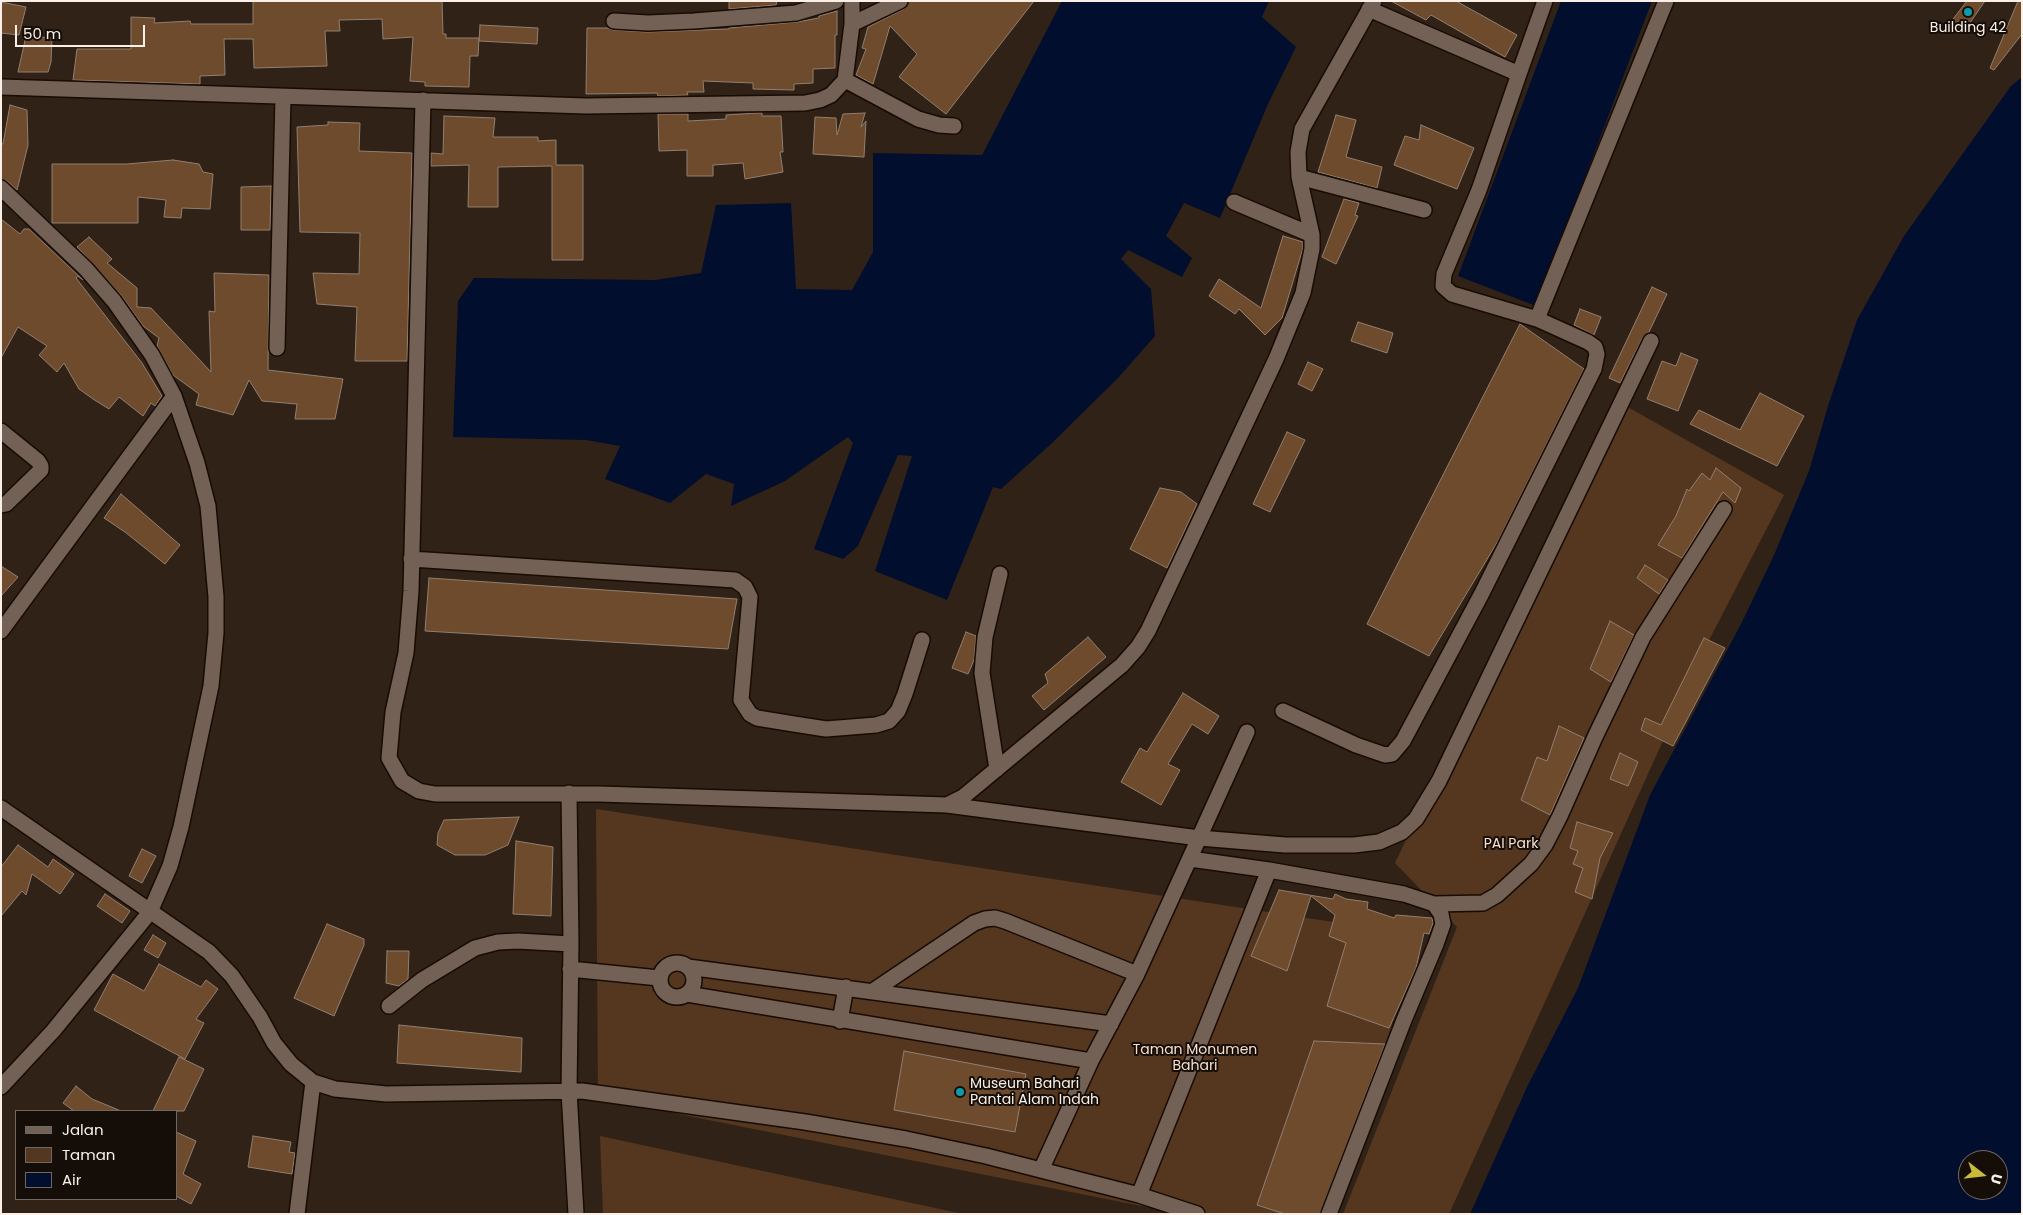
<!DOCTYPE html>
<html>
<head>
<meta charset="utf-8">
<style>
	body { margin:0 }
	#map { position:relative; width:2023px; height:1215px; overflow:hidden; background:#312217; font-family:Poppins,sans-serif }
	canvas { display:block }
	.frame { position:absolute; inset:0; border:2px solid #faf0e8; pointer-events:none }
	.legend { position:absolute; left:15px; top:1110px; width:162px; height:90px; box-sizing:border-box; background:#140d08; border:1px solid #706862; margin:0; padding:6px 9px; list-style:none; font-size:15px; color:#faf0e8 }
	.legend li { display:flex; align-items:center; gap:10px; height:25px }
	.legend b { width:25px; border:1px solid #706862 }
	.north { position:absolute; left:1958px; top:1150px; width:50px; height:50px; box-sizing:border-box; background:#140d08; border:1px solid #706862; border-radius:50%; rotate:106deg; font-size:14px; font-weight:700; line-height:20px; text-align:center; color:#faf0e8 }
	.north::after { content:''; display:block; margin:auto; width:18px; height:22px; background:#c8bb3b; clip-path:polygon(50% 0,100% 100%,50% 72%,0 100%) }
	.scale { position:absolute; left:15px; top:25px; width:130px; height:22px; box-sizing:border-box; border:2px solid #faf0e8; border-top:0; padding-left:6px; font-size:15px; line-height:18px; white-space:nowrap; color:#faf0e8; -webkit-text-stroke:4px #140d08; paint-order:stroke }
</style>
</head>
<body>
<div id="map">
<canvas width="2023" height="1215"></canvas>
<div class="frame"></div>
<ul class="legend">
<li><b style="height:6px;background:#726154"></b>Jalan</li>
<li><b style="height:14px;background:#55371f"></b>Taman</li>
<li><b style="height:14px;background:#020e2d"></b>Air</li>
</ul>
<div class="north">U</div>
<div class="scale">50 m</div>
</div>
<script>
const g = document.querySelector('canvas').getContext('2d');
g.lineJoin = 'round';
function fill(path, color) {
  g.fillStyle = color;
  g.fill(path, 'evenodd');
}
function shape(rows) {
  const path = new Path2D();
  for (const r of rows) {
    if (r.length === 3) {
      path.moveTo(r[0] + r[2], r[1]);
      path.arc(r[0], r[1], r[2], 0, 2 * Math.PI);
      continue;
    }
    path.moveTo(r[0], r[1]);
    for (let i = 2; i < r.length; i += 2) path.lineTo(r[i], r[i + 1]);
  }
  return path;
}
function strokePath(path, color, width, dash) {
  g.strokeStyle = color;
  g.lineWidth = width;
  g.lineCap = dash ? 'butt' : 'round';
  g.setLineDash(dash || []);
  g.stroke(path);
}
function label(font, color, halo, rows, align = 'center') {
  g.font = font + ' Poppins,sans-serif';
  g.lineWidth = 4;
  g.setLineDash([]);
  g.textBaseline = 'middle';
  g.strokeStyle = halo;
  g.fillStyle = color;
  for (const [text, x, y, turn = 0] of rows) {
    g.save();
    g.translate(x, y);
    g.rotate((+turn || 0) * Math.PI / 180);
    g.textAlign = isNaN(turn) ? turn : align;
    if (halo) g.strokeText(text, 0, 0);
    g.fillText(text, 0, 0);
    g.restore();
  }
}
fill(shape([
	[1617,401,1784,495,1704,650,1449,1214,1343,1214,1457,927,1395,863],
	[596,809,1418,935,1386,1044,1323,1214,1182,1214,598,1098],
	[600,1136,963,1214,603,1214]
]), '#55371f');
fill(shape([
	[1062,1,1269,1,1262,17,1296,47,1268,104,1220,218,1184,203,1166,236,1192,258,1182,277,1128,250,1121,259,1151,289,1155,336,1118,378,1052,443,1001,489,993,487,947,600,875,571,912,456,898,455,858,546,843,559,814,549,853,443,848,437,785,481,731,506,734,484,706,474,670,503,605,479,620,446,586,440,453,437,458,301,474,278,655,280,701,273,716,205,791,203,796,289,852,290,873,252,873,153,982,155],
	[1561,1,1652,1,1536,306,1458,276],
	[2022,77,2022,1214,1470,1214,1527,1087,1578,988,1650,795,1741,624,1774,555,1809,471,1828,406,1857,320,1904,236,2011,86],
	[1968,1160,1998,1160,1998,1190,1968,1190]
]), '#020e2d');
const building = shape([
	[253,1,442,1,443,34,446,34,446,38,479,38,478,56,470,56,469,87,425,86,425,82,410,81,413,37,383,39,382,19,339,20,340,31,325,31,327,66,254,68,253,39,224,39,225,75,200,76,200,84,73,80,77,49,131,49,131,17,155,18,154,23,190,21,191,24,253,24,253,1],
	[729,1,777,1,776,5,729,9,729,1],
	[909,1,1034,1,946,114,899,77,917,54,890,26,873,84,856,75,866,49,862,48,868,27,904,9,909,1],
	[1391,1,1456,1,1517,35,1505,57,1431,15,1426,20,1391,1],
	[1967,1,1985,1,1965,30,1950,23,1967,1],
	[2018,1,2022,1,2022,34,1994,70,1990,68,2018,1],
	[1,2,26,7,19,35,1,33,1,2],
	[837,11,837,35,835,35,835,68,813,69,813,83,794,84,794,90,753,89,753,83,703,81,704,92,687,92,688,95,658,96,657,93,586,94,587,28,608,28,613,30,647,32,729,29,729,28,797,22,819,18,819,16,837,11],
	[480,25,538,28,537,44,479,41,480,25],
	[26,36,52,38,51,62,48,72,18,72,26,36],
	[10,105,27,110,28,145,17,190,7,181,1,179,1,144,3,144,10,105],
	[757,113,762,113,762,116,781,116,783,152,780,152,783,172,745,179,743,163,713,165,713,176,687,176,687,150,659,151,658,114,688,114,688,121,726,119,726,115,757,113],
	[865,113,861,127,866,121,864,157,813,154,815,117,836,118,837,135,843,114,865,113],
	[1336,115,1356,120,1346,157,1382,167,1377,188,1318,172,1336,115],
	[444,116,495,118,493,137,538,137,538,141,556,140,556,165,583,165,583,260,552,260,552,166,498,167,498,207,468,207,469,165,431,166,431,153,443,154,444,116],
	[328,122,360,123,359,151,412,153,407,361,355,361,357,307,317,304,313,273,359,274,360,233,300,232,297,127,328,125,328,122],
	[1421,125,1474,148,1457,189,1394,165,1405,136,1419,140,1421,125],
	[173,160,199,164,203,172,213,174,210,209,182,208,181,218,164,217,166,200,138,197,138,223,52,223,52,164,127,164,173,160],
	[271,186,270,230,241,230,241,187,271,186],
	[1344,199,1359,203,1355,215,1358,216,1336,264,1322,257,1344,199],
	[1,219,20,234,24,229,29,229,83,280,78,276,76,278,142,363,162,396,155,406,151,403,143,416,119,397,109,409,93,399,79,389,64,363,57,372,39,355,47,346,18,327,1,358,1,219],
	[1283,236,1303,242,1303,248,1282,318,1265,335,1239,309,1235,314,1209,296,1219,279,1261,308,1283,236],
	[89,237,112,259,107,263,137,288,137,307,151,308,211,372,209,311,215,312,214,273,269,275,268,370,343,379,335,419,295,419,297,404,262,401,249,380,233,415,196,405,199,394,173,375,157,346,159,338,143,326,121,295,77,247,89,237],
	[1652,287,1667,294,1649,332,1643,337,1620,383,1609,378,1652,287],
	[1580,309,1601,317,1594,335,1574,325,1580,309],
	[1358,322,1393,333,1387,353,1351,341,1358,322],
	[1520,324,1584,369,1498,541,1429,656,1367,624,1520,324],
	[1681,353,1698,360,1678,411,1647,399,1662,361,1676,366,1681,353],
	[1308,362,1323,369,1312,391,1298,384,1308,362],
	[1760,393,1804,416,1777,466,1690,424,1699,410,1740,430,1760,393],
	[1287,432,1305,440,1270,512,1253,504,1287,432],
	[1716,468,1741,488,1735,503,1723,492,1682,558,1658,545,1676,516,1687,489,1689,491,1702,473,1710,480,1716,468],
	[1160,488,1181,492,1197,504,1167,568,1130,549,1160,488],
	[121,494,180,545,165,564,125,532,104,518,121,494],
	[1645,565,1668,580,1659,594,1637,578,1645,565],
	[1,566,18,577,1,596,1,566],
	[429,578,737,599,728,649,425,631,429,578],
	[1610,621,1634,635,1611,682,1590,669,1610,621],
	[966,632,976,636,974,660,968,674,952,668,966,632],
	[1088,637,1106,657,1044,710,1032,696,1048,683,1045,674,1088,637],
	[1704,638,1725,648,1673,746,1641,730,1645,718,1661,725,1704,638],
	[1183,693,1219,716,1208,734,1192,724,1168,764,1180,770,1161,805,1121,782,1140,748,1147,752,1183,693],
	[1559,726,1584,738,1550,815,1521,800,1537,757,1547,761,1559,726],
	[1620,753,1638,762,1628,786,1610,779,1620,753],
	[519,817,508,845,485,855,455,855,437,845,438,833,444,820,519,817],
	[1577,822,1613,833,1600,858,1592,899,1575,892,1583,868,1573,864,1578,851,1570,848,1577,822],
	[516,841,553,847,551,916,513,914,516,841],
	[18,845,48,867,53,859,74,874,60,894,32,874,26,895,22,891,1,916,1,867,18,845],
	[142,849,156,856,142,883,129,876,142,849],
	[1279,890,1333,899,1335,894,1346,899,1368,902,1367,909,1394,918,1396,915,1432,918,1433,923,1429,934,1424,933,1416,968,1389,1028,1327,1006,1346,943,1329,936,1335,915,1311,896,1287,971,1251,956,1279,890],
	[105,894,130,911,122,923,97,906,105,894],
	[327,924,364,939,364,945,334,1016,294,998,327,924],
	[153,935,166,943,158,958,144,950,153,935],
	[387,951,409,951,408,979,399,986,386,983,387,951],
	[159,964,201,987,206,980,218,989,196,1019,204,1023,185,1059,94,1010,113,974,144,991,159,964],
	[399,1025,522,1038,521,1072,397,1063,399,1025],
	[1314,1041,1385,1044,1320,1214,1285,1214,1257,1205,1314,1041],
	[904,1051,1026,1074,1015,1132,894,1110,904,1051],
	[179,1057,204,1069,184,1111,153,1111,179,1057],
	[76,1086,92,1099,121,1111,74,1111,63,1103,76,1086],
	[176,1132,196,1141,183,1174,201,1184,191,1204,176,1196,176,1132],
	[253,1136,291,1142,289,1152,295,1153,292,1174,248,1167,253,1136]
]);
fill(building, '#6f4b2d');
strokePath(building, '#917f71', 1);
const minor = shape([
	[1369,9,1519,74,1479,190,1444,274,1443,286,1452,294,1537,319,1666,1],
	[614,21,648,23,694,21,796,13,836,1],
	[852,24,900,1],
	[1519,74,1545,1],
	[845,80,918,119,939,125,954,126],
	[1,87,586,106,805,103,820,100,831,95,845,80,852,24,852,1],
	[423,100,411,591,406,653,393,712,389,758,402,781,419,791,435,794,599,794,947,805,963,797,1122,665,1138,647,1148,631,1276,359,1303,293,1312,249,1312,235,1299,177,1298,152,1302,129,1374,1],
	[1299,177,1424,210],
	[1,188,86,269,114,301,152,355,174,396,197,463,208,506,216,597,216,633,211,686,181,827,170,866,150,912,53,1031,1,1087],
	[1234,202,1312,235],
	[277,348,283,97],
	[1,431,38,461,41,466,41,470,6,504,1,505],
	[411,559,735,580,745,587,750,597,741,700,750,714,757,718,794,724,826,729,876,725,889,721,898,711,905,694,922,640],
	[1,631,174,396],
	[1283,711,1356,745,1385,755,1392,754,1403,741,1481,595,1594,369,1597,354,1595,347,1588,342,1537,319],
	[997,769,982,673,985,637,1000,574],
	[569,793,571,944,569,1091,576,1214],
	[947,805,1199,838,1247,732],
	[1,808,209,952,232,976,260,1017,274,1043,291,1064,313,1082,335,1089,386,1094,582,1091,805,1122,906,1139,986,1156,1139,1195,1197,1214],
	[1190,859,1269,870,1404,894,1434,904,1441,914,1443,924,1436,944,1404,1020,1329,1214],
	[1434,904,1483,903,1497,895,1531,864,1545,845,1560,816,1595,737,1643,637,1724,509],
	[677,980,17],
	[688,967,1111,1024],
	[570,969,659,978],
	[873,991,974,923,985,919,995,918,1005,921,1137,974],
	[687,994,1091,1061],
	[389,1006,422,980,475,948,498,942,518,941,571,944],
	[840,1021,846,987],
	[1041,1170,1091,1061,1137,974,1199,838,1285,845,1354,845,1379,842,1402,832,1416,819,1439,781,1651,341],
	[1139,1195,1269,870],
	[297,1214,313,1082]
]);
strokePath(minor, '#180b03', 18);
strokePath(minor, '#726154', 15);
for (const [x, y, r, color] of [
	[1968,12,5,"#0f9aa8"],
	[960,1092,5,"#0f9aa8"]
]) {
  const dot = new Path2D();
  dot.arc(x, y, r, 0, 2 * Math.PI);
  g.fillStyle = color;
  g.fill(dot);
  strokePath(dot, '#140d08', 2);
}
label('14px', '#faf0e8', '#140d08', [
	["Building 42",1968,28],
	["Museum Bahari",970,1084,"left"],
	["Pantai Alam Indah",970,1100,"left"]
]);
label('14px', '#f8decb', '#140d08', [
	["PAI Park",1511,844],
	["Taman Monumen",1195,1050],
	["Bahari",1195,1066]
]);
</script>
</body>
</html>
